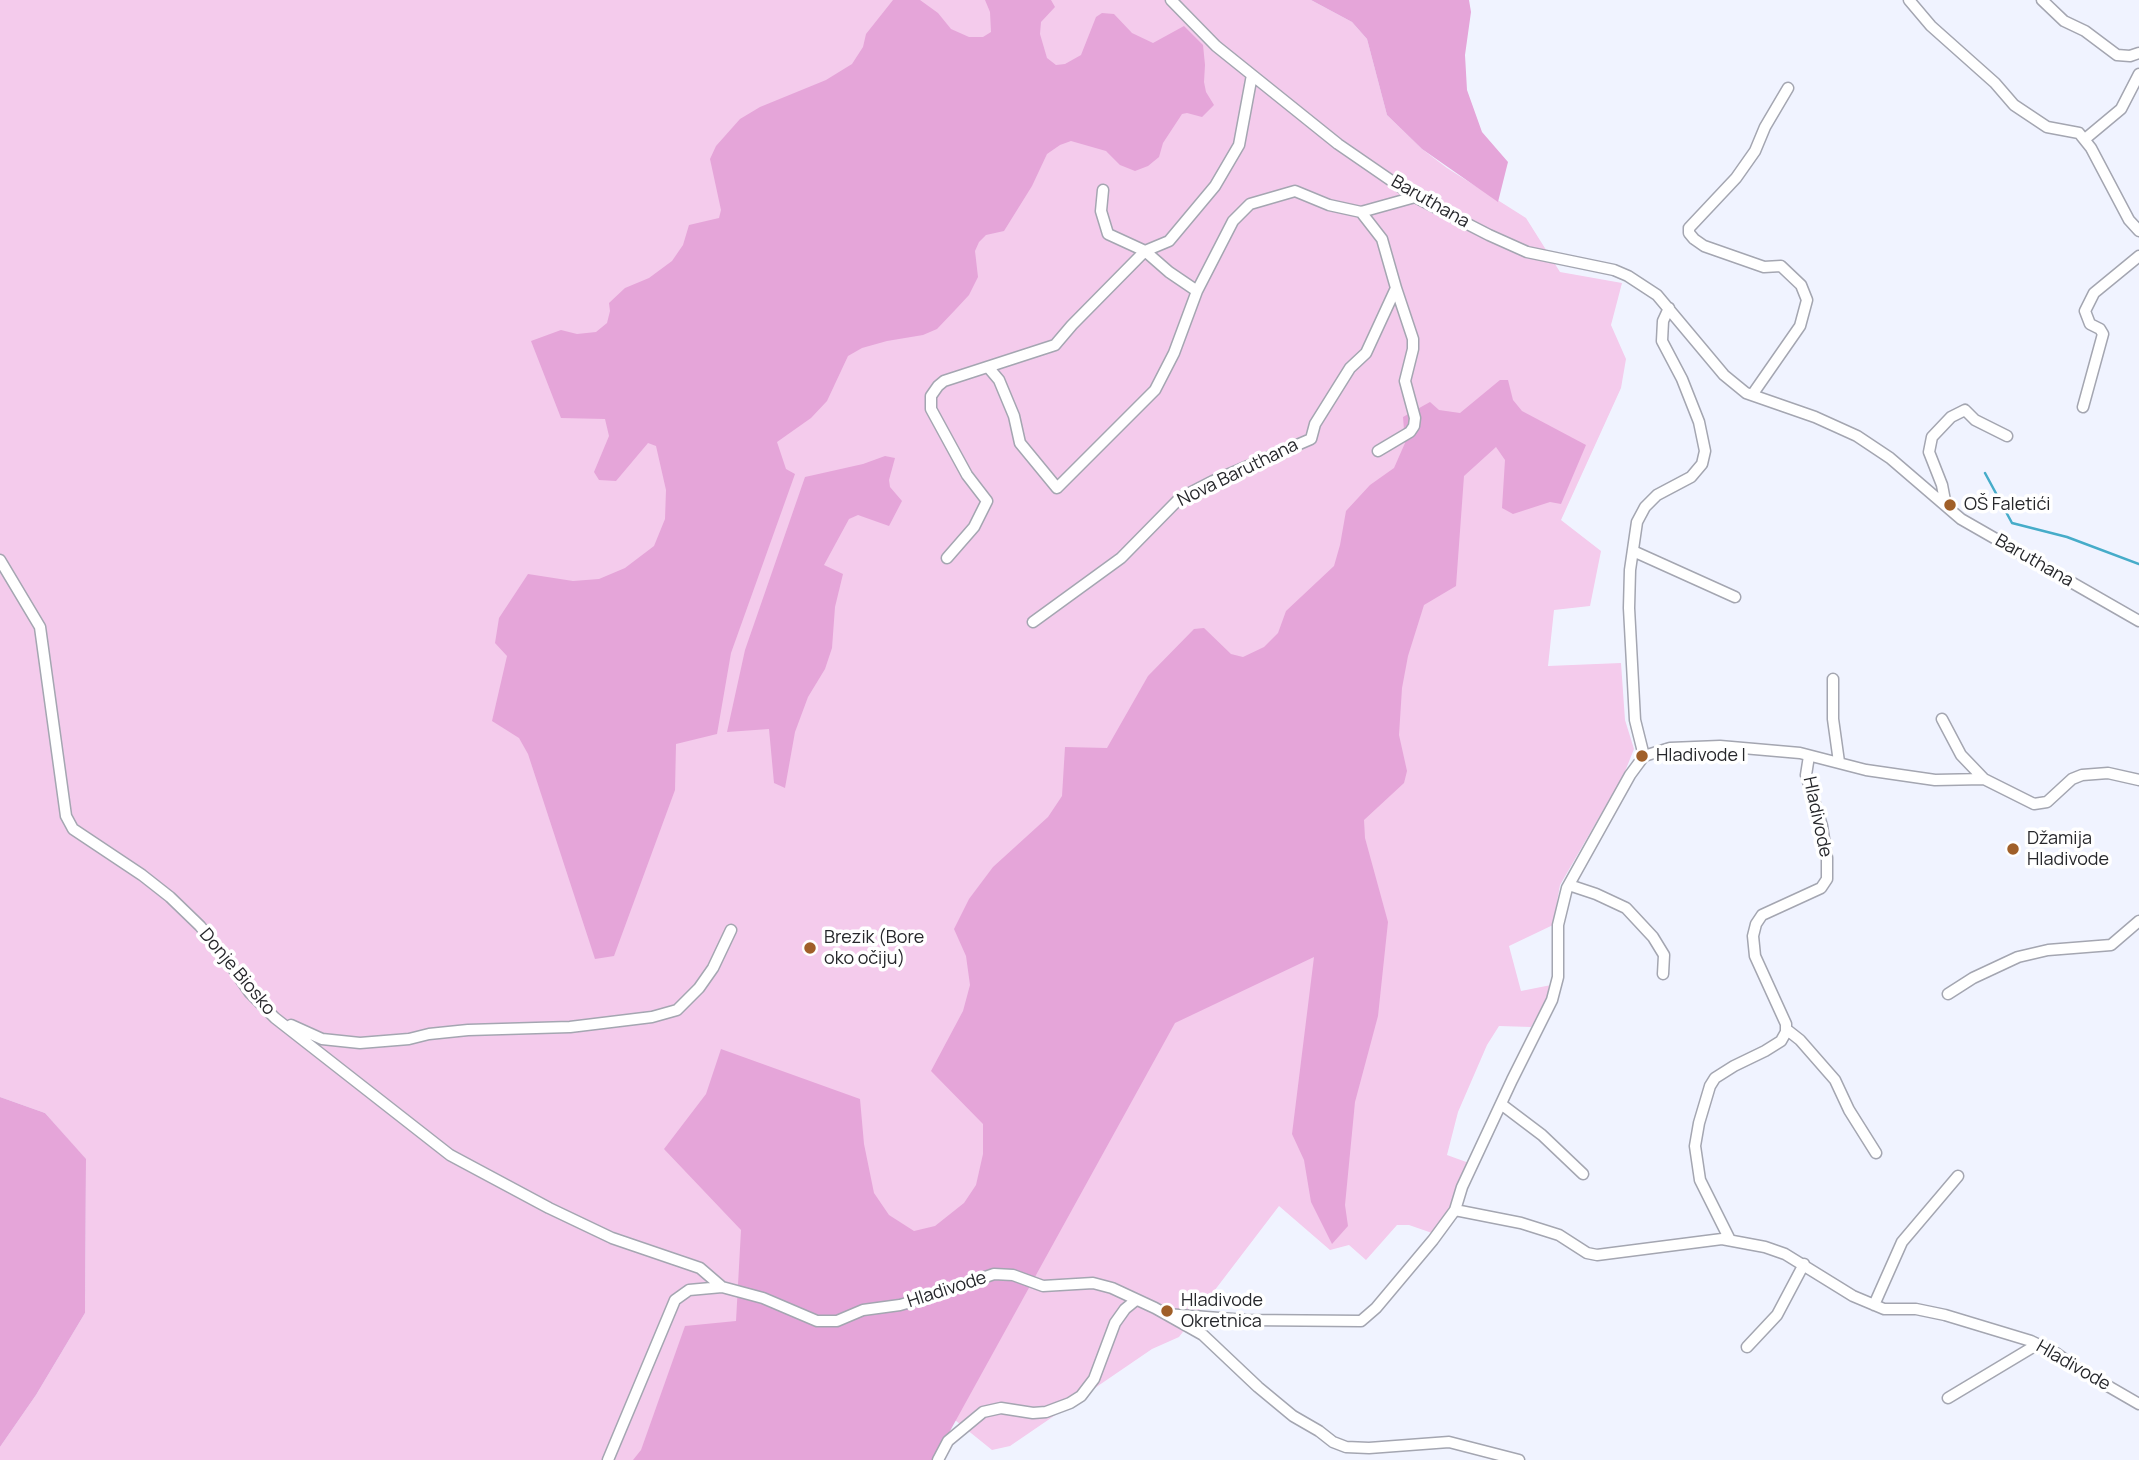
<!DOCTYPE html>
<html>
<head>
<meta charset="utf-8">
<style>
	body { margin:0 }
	canvas { display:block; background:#f0f3ff }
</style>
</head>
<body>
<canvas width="2139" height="1460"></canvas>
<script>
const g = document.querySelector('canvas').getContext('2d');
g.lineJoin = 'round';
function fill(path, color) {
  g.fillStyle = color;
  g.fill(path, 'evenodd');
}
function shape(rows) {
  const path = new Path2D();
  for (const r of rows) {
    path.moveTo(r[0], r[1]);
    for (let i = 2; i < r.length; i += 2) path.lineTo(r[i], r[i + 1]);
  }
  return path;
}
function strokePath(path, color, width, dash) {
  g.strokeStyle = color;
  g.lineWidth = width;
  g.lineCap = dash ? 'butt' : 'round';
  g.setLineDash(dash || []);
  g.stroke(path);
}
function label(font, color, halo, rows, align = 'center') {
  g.font = font + ' Manrope,sans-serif';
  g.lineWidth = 7;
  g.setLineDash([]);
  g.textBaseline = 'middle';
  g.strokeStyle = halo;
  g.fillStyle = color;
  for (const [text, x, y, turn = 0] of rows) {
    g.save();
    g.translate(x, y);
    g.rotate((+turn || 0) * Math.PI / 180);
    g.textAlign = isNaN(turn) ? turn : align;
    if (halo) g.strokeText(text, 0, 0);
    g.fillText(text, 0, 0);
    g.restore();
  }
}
fill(shape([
	[0,0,1311,0,1352,22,1367,39,1387,115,1422,149,1447,168,1526,218,1560,272,1622,283,1611,325,1626,359,1621,388,1561,520,1601,551,1590,606,1554,610,1548,666,1621,663,1625,720,1634,749,1624,774,1560,885,1553,925,1509,946,1521,991,1551,985,1546,1000,1531,1027,1499,1026,1487,1045,1458,1112,1447,1155,1469,1163,1449,1209,1432,1233,1409,1225,1397,1225,1366,1260,1349,1245,1330,1250,1279,1206,1179,1337,1152,1349,1010,1446,992,1450,924,1395,669,1460,0,1460,0,1447,36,1395,85,1313,86,1160,45,1113,0,1097]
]), '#f4cbec');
fill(shape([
	[893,0,920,0,938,13,951,29,969,37,983,37,991,32,990,12,985,0,1051,0,1055,7,1041,22,1040,34,1047,58,1056,65,1065,64,1081,55,1096,17,1102,13,1114,14,1132,33,1153,43,1184,26,1203,45,1205,65,1204,82,1206,92,1214,105,1202,117,1187,113,1182,114,1163,143,1159,157,1148,166,1135,171,1120,165,1106,151,1071,141,1060,145,1047,154,1032,186,1004,231,986,235,979,242,975,251,978,277,969,295,956,309,937,329,923,335,887,341,862,348,848,356,827,401,811,418,777,442,786,469,795,474,731,653,717,734,676,744,675,790,614,956,595,959,528,754,519,738,492,721,507,656,495,643,499,618,528,574,573,581,599,579,625,568,654,546,665,519,666,490,656,446,648,443,616,481,599,480,594,472,609,436,605,419,561,418,531,341,561,330,577,334,596,332,607,323,610,311,609,303,625,288,649,278,672,261,683,245,689,225,719,218,721,210,710,159,716,146,740,119,760,107,826,80,852,64,863,47,866,34],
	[1311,0,1469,0,1471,12,1465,55,1467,90,1482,132,1508,162,1498,202,1422,149,1387,115,1367,39,1352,22],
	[1500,380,1508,380,1513,400,1522,411,1586,445,1561,504,1550,502,1513,514,1502,508,1505,460,1496,447,1464,476,1456,586,1424,605,1408,656,1402,688,1399,735,1407,771,1404,783,1364,820,1365,838,1388,922,1378,1016,1355,1102,1345,1205,1348,1226,1332,1244,1311,1202,1304,1160,1292,1134,1314,957,1175,1023,934,1460,633,1460,641,1450,685,1326,736,1321,741,1230,664,1149,706,1094,721,1049,860,1099,864,1144,874,1193,889,1215,914,1231,935,1226,964,1203,976,1185,983,1154,983,1124,931,1071,963,1011,970,985,966,956,954,929,969,899,993,867,1048,817,1062,796,1065,747,1107,748,1148,676,1194,629,1204,628,1231,654,1243,657,1264,647,1278,633,1286,611,1334,566,1340,545,1346,511,1370,485,1394,468,1405,443,1403,417,1430,402,1439,410,1460,413],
	[885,456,895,458,889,480,890,487,902,501,889,526,858,515,849,519,824,565,843,574,835,607,832,648,825,669,808,697,795,732,785,788,774,783,769,729,727,732,745,650,805,477,863,464],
	[0,1097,45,1113,86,1159,85,1313,36,1395,0,1447]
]), '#e5a5d9');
strokePath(shape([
	[1985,473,2012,523,2067,537,2139,564]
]), '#46acc9', 2.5);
const minor = shape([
	[1171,0,1216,46,1338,144,1415,197,1489,235,1527,252,1614,270,1628,276,1657,295,1724,375,1746,393,1815,417,1857,436,1890,458,1961,519,2139,621],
	[1909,0,1931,26,1995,83,2014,105,2047,127,2079,133,2091,148,2129,220,2139,231],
	[2042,0,2064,21,2085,31,2117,55,2130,56,2139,53],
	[2085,139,2121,109,2139,74],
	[1103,190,1101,211,1108,234,1145,251,1169,272,1197,291],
	[988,367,999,380,1014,416,1020,443,1057,488,1155,390,1174,353,1197,291,1233,221,1250,204,1295,191,1329,205,1361,212,1415,197],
	[1752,395,1800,326,1807,300,1801,285,1781,266,1764,267,1704,246,1694,239,1689,233,1689,228,1736,178,1755,151,1765,127,1788,88],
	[2083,407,2103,334,2100,329,2090,324,2085,311,2094,293,2139,256],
	[1378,451,1410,432,1414,426,1415,418,1405,381,1413,349,1413,339,1396,288],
	[1946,506,1942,485,1929,452,1932,437,1951,417,1965,410,1975,420,2007,436],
	[1633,551,1735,597],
	[947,558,974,527,987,501,967,475,931,409,931,396,938,386,944,381,1055,345,1072,325,1145,251,1169,241,1215,186,1239,145,1252,75],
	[0,560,40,627,66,816,73,829,142,875,170,897,200,926,226,958,250,993,275,1018,450,1155,549,1208,612,1238,700,1268,722,1287,763,1298,817,1321,837,1321,863,1310,900,1305,921,1299,994,1274,1013,1275,1043,1286,1093,1283,1112,1288,1155,1308,1203,1335,1258,1387,1293,1416,1319,1431,1333,1442,1346,1447,1369,1448,1449,1442,1519,1460],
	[1033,622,1121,558,1180,498,1213,481,1311,439,1315,424,1350,368,1366,353,1396,288,1382,239,1361,212],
	[1833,679,1833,719,1839,762],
	[1942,719,1961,755,1984,779],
	[1644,756,1635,720,1629,608,1630,570,1637,522,1645,507,1657,495,1691,477,1702,464,1705,451,1699,422,1682,379,1662,341,1663,321,1669,308],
	[2139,780,2108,773,2082,775,2072,779,2047,802,2034,804,1984,779,1935,780,1866,770,1800,753,1720,746,1670,748,1644,756,1630,775,1567,888,1558,925,1558,977,1552,1000,1512,1080,1462,1187,1455,1210,1521,1223,1559,1235,1587,1253,1597,1255,1722,1239,1765,1247,1785,1254,1853,1296,1884,1309,1916,1309,1945,1315,2031,1341,2056,1353,2075,1367,2139,1404],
	[1569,885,1596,894,1626,908,1653,937,1664,955,1663,974],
	[1948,994,1973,978,2018,957,2048,950,2111,945,2139,921],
	[291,1025,322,1039,360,1043,409,1039,429,1034,468,1030,570,1027,652,1017,677,1010,699,988,713,968,731,930],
	[1786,1029,1800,1040,1835,1080,1849,1110,1876,1153],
	[1501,1104,1542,1135,1583,1174],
	[1730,1240,1700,1180,1695,1146,1699,1123,1710,1086,1715,1078,1734,1066,1765,1051,1781,1041,1786,1032,1786,1024,1755,956,1753,936,1756,924,1762,915,1821,888,1827,879,1827,858,1822,826,1806,775,1809,756],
	[1874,1305,1902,1242,1958,1176],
	[1166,1314,1246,1320,1361,1321,1376,1308,1433,1240,1455,1210],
	[1747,1347,1777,1315,1804,1264],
	[1948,1398,2038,1344],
	[608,1460,675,1300,689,1290,722,1287],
	[938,1460,948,1441,983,1412,1001,1408,1033,1413,1046,1412,1070,1403,1081,1396,1094,1379,1115,1323,1125,1309,1136,1300]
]);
strokePath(minor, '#a4a6b1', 13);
strokePath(minor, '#fff', 10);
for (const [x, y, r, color] of [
	[1950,505,7,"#a05f29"],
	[1642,756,7,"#a05f29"],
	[2013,849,7,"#a05f29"],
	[810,948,7,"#a05f29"],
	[1167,1311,7,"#a05f29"]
]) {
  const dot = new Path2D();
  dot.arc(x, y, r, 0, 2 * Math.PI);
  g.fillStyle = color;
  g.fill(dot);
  strokePath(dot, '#fff', 2.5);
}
label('18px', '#26272b', '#fff', [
	["Baruthana",1430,202,30],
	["Nova Baruthana",1238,473,-26],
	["Baruthana",2034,561,30],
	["Hladivode",1817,817,78],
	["Donje Biosko",237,972,50],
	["Hladivode",947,1290,-18],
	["Hladivode",2073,1366,30]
]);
label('18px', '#26272b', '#fff', [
	["OŠ Faletići",1964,505],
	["Hladivode I",1656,756],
	["Džamija",2027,839],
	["Hladivode",2027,860],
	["Brezik (Bore",824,938],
	["oko očiju)",824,959],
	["Hladivode",1181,1301],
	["Okretnica",1181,1322]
], 'left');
</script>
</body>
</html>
